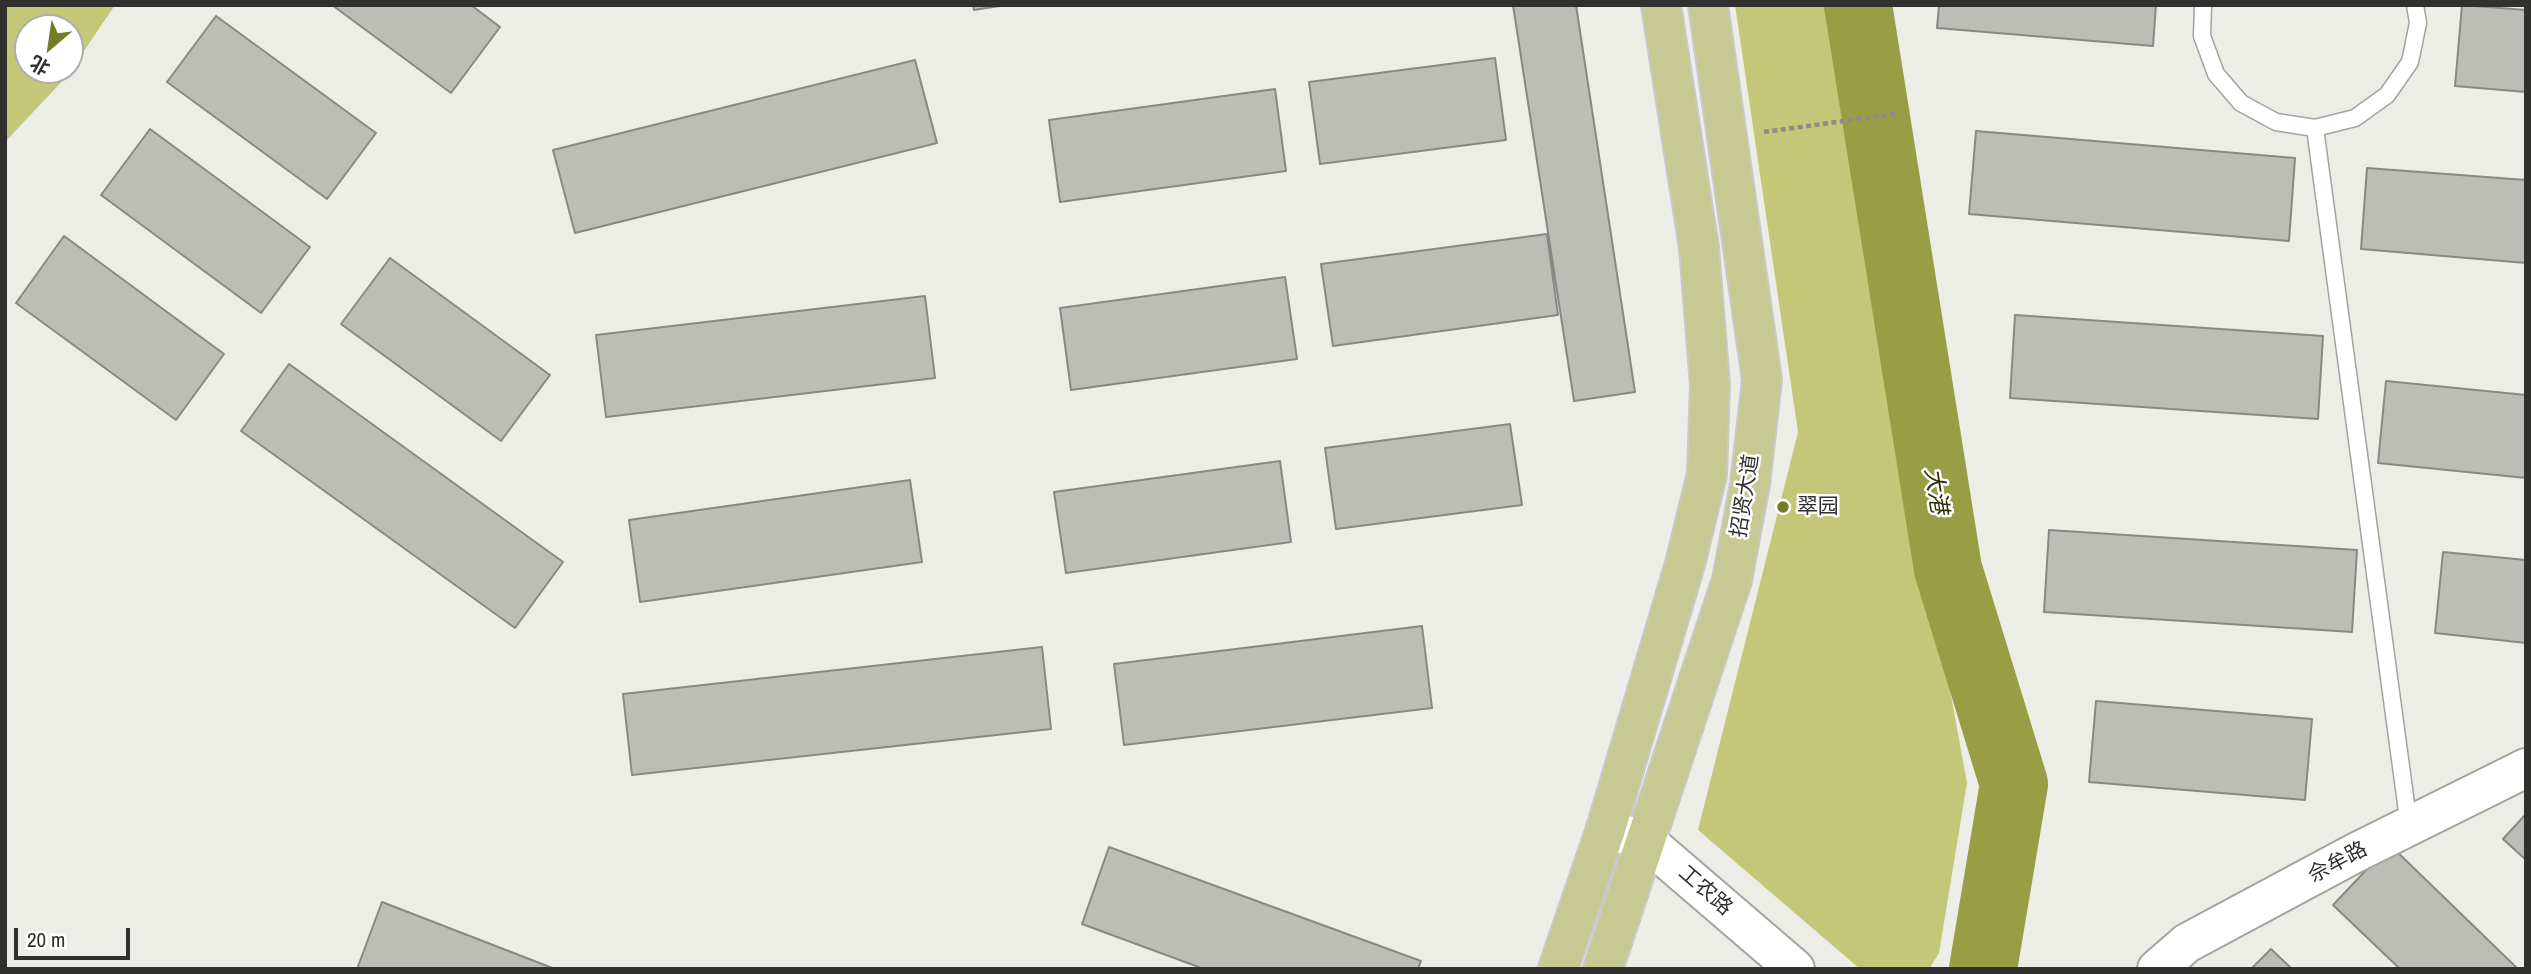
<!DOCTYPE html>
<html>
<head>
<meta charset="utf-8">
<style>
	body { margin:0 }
	#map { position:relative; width:2531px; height:974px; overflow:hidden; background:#edede8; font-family:"Archivo Narrow","Noto Sans SC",sans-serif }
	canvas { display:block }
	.frame { position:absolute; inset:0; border:7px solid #30312f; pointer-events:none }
	.north { position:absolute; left:14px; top:14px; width:70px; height:70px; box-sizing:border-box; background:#fff; border:2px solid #acadac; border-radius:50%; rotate:209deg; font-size:19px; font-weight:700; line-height:28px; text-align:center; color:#30312f }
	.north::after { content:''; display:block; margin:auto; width:24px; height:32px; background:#777c26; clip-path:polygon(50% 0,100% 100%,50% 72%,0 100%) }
	.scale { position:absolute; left:14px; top:928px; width:116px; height:32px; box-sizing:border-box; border:4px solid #30312f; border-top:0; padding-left:9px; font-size:21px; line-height:24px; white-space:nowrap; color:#30312f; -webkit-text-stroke:5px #fff; paint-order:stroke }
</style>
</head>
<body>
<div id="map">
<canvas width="2531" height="974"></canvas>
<div class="frame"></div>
<div class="north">北</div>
<div class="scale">20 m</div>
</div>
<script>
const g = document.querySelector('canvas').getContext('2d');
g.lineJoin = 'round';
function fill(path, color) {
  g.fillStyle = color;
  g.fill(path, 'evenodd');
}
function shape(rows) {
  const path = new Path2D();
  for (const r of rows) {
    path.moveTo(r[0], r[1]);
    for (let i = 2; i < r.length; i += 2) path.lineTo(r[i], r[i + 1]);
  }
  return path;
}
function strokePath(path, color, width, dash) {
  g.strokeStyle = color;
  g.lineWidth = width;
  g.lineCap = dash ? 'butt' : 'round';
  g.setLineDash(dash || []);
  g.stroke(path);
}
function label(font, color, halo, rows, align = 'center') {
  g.font = font + ' "Archivo Narrow","Noto Sans SC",sans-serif';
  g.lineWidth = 5;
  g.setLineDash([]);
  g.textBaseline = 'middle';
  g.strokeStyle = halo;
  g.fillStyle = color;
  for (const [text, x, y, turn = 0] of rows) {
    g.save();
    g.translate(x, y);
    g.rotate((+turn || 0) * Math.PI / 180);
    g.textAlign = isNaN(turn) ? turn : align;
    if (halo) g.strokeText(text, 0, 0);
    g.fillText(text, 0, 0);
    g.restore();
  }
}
fill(shape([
	[5,5,115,5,67,76,5,142],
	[28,28,70,28,70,70,28,70],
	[1735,5,1825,5,1967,783,1939,953,1929,969,1860,969,1698,830,1798,432]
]), '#c2c877');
strokePath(shape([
	[1858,5,1948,569,2014,784,1983,969]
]), '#989e43', 68);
const building = shape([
	[332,5,471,5,500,27,451,93,332,5],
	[973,5,1006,5,974,10,973,5],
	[1513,5,1576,5,1635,392,1574,401,1513,5],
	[1939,5,2156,5,2153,46,1937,28,1939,5],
	[2462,5,2526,10,2526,92,2455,86,2462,5],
	[216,16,376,133,327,199,167,82,216,16],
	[1495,58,1506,140,1320,164,1309,82,1495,58],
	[915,60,937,143,575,233,553,150,915,60],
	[1275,89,1286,171,1060,202,1049,120,1275,89],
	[150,129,310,247,261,313,101,195,150,129],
	[1976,131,2295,158,2289,241,1969,214,1976,131],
	[2367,168,2526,180,2526,263,2361,249,2367,168],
	[1547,234,1558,315,1333,346,1321,264,1547,234],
	[64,236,224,354,176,420,16,303,64,236],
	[390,258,550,375,501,441,341,324,390,258],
	[1285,277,1297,359,1071,390,1060,308,1285,277],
	[925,296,935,378,606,417,596,335,925,296],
	[2015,315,2323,336,2318,419,2010,398,2015,315],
	[289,364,563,562,515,628,241,431,289,364],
	[2386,381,2526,395,2526,478,2378,463,2386,381],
	[1510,424,1522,505,1336,529,1325,448,1510,424],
	[1280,461,1291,542,1066,573,1054,492,1280,461],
	[910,480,922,562,640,602,629,520,910,480],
	[2049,530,2357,550,2352,632,2044,612,2049,530],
	[2443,552,2526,560,2526,643,2435,633,2443,552],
	[1422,626,1432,708,1124,745,1114,664,1422,626],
	[1042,647,1051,729,632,775,623,694,1042,647],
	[2096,701,2312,719,2305,800,2089,782,2096,701],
	[2526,814,2526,860,2503,839,2526,814],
	[2390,845,2518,969,2400,969,2333,905,2390,845],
	[1109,847,1421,961,1418,969,1204,969,1082,924,1109,847],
	[382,902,555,969,357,969,382,902],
	[2271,949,2292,969,2251,969,2271,949]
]);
fill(building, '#bcbdb7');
strokePath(building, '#888984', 2);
const service = shape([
	[2203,5,2202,36,2216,74,2241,103,2276,122,2315,128,2355,118,2387,95,2410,62,2418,23,2415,5],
	[2315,128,2409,826]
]);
const tertiary = shape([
	[1606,829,1646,841,1795,969],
	[2157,969,2187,943,2355,853,2526,768]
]);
const primary = shape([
	[1558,969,1606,829,1685,564,1707,474,1710,385,1699,248,1661,5],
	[1603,969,1732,580,1750,484,1762,380,1708,5]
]);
strokePath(service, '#a3a49f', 19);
strokePath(tertiary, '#a3a49f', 42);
strokePath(primary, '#c9c9c9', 42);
strokePath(shape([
	[1764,132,1895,114]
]), '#8c8c89', 4.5, [5, 3.5]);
strokePath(service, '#fff', 16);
strokePath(tertiary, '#fff', 38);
strokePath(primary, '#c6ca92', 38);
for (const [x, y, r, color] of [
	[1783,507,7,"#777c26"]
]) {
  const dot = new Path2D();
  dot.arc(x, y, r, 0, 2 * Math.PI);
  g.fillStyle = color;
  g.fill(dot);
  strokePath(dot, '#fff', 2.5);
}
label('21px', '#30312f', '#fff', [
	["招贤大道",1746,496,-81],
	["佘牟路",2338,863,-28],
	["工农路",1705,891,41]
]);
label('21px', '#30312f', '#fff', [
	["翠园",1797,507]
], 'left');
label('italic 23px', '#2d2f07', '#fff', [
	["大港",1935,491,81]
]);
</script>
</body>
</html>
